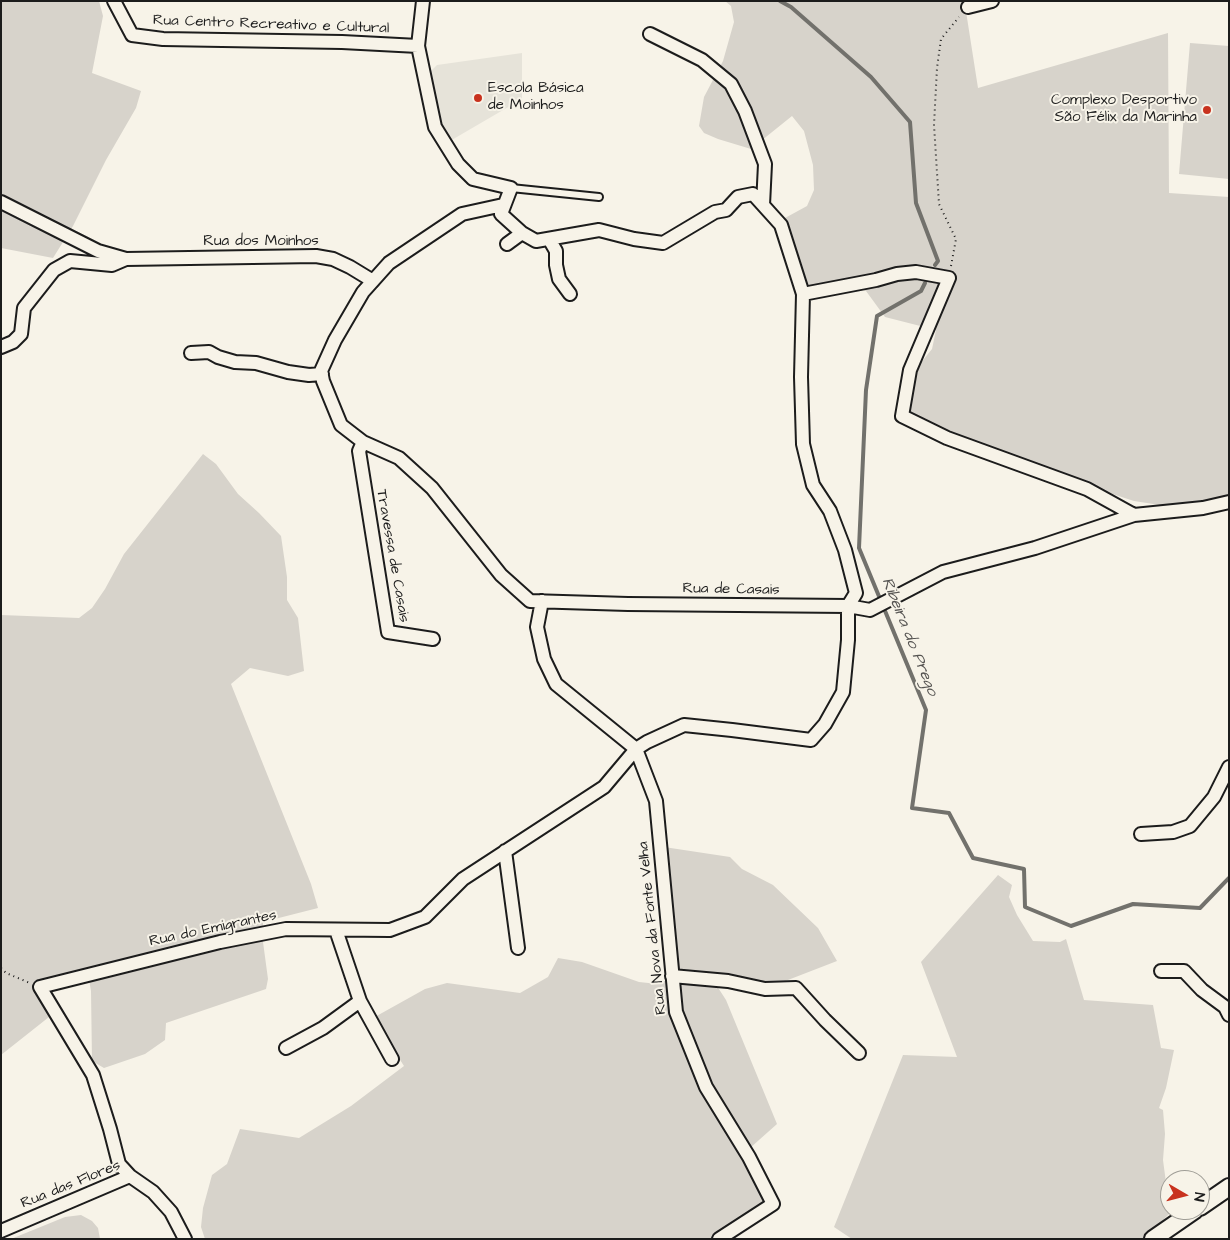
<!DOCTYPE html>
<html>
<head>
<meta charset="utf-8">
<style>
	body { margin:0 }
	#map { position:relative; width:1230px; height:1240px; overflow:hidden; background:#f7f3e8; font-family:"Architects Daughter",sans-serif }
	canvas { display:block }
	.frame { position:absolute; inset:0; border:2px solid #1c1c1c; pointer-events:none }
	.north { position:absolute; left:1160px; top:1170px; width:50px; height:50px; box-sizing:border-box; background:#f7f3e8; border:1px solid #9f9d96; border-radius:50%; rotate:98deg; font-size:14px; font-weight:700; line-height:20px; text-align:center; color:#1c1c1c }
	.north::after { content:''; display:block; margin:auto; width:18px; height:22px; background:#c8321e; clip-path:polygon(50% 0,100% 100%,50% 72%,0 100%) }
</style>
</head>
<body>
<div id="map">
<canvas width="1230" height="1240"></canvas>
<div class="frame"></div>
<div class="north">N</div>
</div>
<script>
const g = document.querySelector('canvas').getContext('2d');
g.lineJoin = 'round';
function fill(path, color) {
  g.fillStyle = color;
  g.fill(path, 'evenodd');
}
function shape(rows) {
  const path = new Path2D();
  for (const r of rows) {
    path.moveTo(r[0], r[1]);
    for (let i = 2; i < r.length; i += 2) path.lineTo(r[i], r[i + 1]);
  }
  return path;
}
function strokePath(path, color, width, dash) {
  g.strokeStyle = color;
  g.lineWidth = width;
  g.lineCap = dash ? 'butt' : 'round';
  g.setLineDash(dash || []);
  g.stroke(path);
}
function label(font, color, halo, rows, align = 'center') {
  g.font = font + ' "Architects Daughter",sans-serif';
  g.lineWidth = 4;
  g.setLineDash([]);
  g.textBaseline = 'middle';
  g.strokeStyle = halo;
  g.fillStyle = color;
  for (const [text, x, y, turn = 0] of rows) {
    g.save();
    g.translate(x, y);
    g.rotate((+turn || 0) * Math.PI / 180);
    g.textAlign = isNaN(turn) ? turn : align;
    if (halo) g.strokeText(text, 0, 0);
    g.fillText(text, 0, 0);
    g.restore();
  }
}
fill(shape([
	[522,53,522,99,450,141,442,125,434,96,430,72,437,65]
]), '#e6e3d9');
fill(shape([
	[1,1,99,1,103,16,92,73,141,91,136,108,106,160,73,226,53,258,1,248],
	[725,1,975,1,965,5,978,88,1168,33,1169,193,1229,197,1229,502,1173,507,1134,501,1097,489,899,418,911,375,932,349,936,330,885,317,866,291,855,287,808,288,798,278,785,231,785,218,807,206,814,190,813,165,804,131,792,116,751,149,718,139,704,133,699,126,704,97,723,61,734,22,731,6],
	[1190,43,1229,46,1229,179,1179,174],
	[203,454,216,464,238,494,259,513,281,536,287,577,287,600,298,618,304,671,288,676,250,668,231,684,311,884,318,908,263,922,263,942,268,979,266,989,166,1023,165,1040,145,1054,104,1068,92,1061,91,991,87,968,44,979,36,985,49,1017,1,1055,1,615,79,618,92,608,105,589,124,554],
	[664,847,730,857,742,869,773,885,818,928,837,961,775,985,715,983,726,1000,777,1124,750,1148,778,1207,728,1239,205,1239,201,1227,203,1208,212,1175,227,1164,240,1129,299,1138,351,1106,404,1066,373,1018,425,989,447,983,520,993,548,977,558,958,582,962,639,982,658,984,673,977],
	[998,875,1012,885,1009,897,1017,915,1033,941,1060,942,1066,939,1084,1000,1153,1005,1161,1048,1174,1050,1166,1088,1159,1108,1163,1110,1165,1134,1163,1160,1170,1213,1144,1239,852,1239,834,1227,903,1055,957,1057,921,962],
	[81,1215,92,1221,98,1228,100,1239,11,1239,65,1217]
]), '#d7d3cb');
strokePath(shape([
	[780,1,791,7,871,77,910,122,916,203,938,261,935,265],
	[925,283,921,291,877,316,866,390,859,548,926,710,912,808,949,813,973,858,1024,869,1025,907,1071,926,1133,904,1200,908,1229,878]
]), '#72716c', 4);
const service = shape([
	[511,188,599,197]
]);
const minor = shape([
	[114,1,132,35,163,39,342,42,418,46],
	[968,7,992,1],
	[650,34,702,60,731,84,745,111,765,164,763,205],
	[1,202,98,251,126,259,316,256,333,259,350,267,373,281],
	[503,205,462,214,389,263,363,292,335,340,321,371,323,381,341,425,363,442,399,458,432,488,501,575,530,601,628,604,848,606,870,610,943,572,1035,548,1134,515,1203,508,1229,502],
	[549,239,556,251,556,265,559,279,570,294],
	[507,244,522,233],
	[803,294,876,280,897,274,916,272,949,278,910,370,902,416,947,438,1087,489,1134,515],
	[1,347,13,342,21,334,24,308,54,270,70,261,112,265,126,259],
	[191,353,209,352,218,357,235,362,256,363,288,372,309,375,322,374],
	[363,442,359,451,388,632,433,639],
	[542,601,537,627,544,659,556,684,636,749,656,801,676,1012,706,1087,749,1157,773,1204,719,1239],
	[1141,834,1173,832,1190,826,1214,797,1229,767],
	[505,851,518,948],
	[336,930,360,1001,392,1059],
	[1161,971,1184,971,1202,990,1225,1007,1229,1015],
	[672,976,728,981,765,989,796,988,825,1020,859,1053],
	[286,1048,323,1028,360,1001],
	[1,1231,130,1176],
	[185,1239,171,1212,153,1192,130,1176,119,1164,110,1129,93,1075,40,987,220,942,286,929,390,930,425,917,463,879,604,787,636,749,647,742,684,725,732,730,811,740,825,724,843,692,848,640,848,606,856,593,845,550,830,511,813,485,803,444,801,377,803,294,781,225,753,194,738,197,726,210,715,212,663,243,634,239,599,230,536,241,522,233,501,214,511,188,473,179,458,164,435,127,418,46,423,1]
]);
const tertiary = shape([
	[1200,1207,1229,1187],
	[1153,1239,1195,1210]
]);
strokePath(service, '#1c1c1c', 10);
strokePath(minor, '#1c1c1c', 16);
strokePath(tertiary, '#1c1c1c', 20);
strokePath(shape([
	[951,266,956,239,939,204,934,125,937,68,941,39,959,17],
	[1,968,6,973,30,983]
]), '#1c1c1c', 2, [1, 4]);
strokePath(service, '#f7f3e8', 6);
strokePath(minor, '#f7f3e8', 12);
strokePath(tertiary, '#f7f3e8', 16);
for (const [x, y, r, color] of [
	[478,98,5,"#c8321e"],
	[1207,110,5,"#c8321e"]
]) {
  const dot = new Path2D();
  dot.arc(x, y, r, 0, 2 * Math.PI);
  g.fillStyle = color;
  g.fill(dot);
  strokePath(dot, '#f7f3e8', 2);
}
label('15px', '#1c1c1c', '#f7f3e8', [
	["Rua Centro Recreativo e Cultural",271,25,2],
	["Rua dos Moinhos",261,242],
	["Travessa de Casais",392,556,80],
	["Rua de Casais",731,590,1],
	["Rua Nova da Fonte Velha",653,928,-96],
	["Rua do Emigrantes",213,929,-12],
	["Rua das Flores",71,1185,-22]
]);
label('15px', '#1c1c1c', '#f7f3e8', [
	["Escola Básica",488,89],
	["de Moinhos",488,106],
	["Complexo Desportivo",1197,101,"right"],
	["São Félix da Marinha",1197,118,"right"]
], 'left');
label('italic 16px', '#565452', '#f7f3e8', [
	["Ribeira do Prego",909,637,68]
]);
</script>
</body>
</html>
